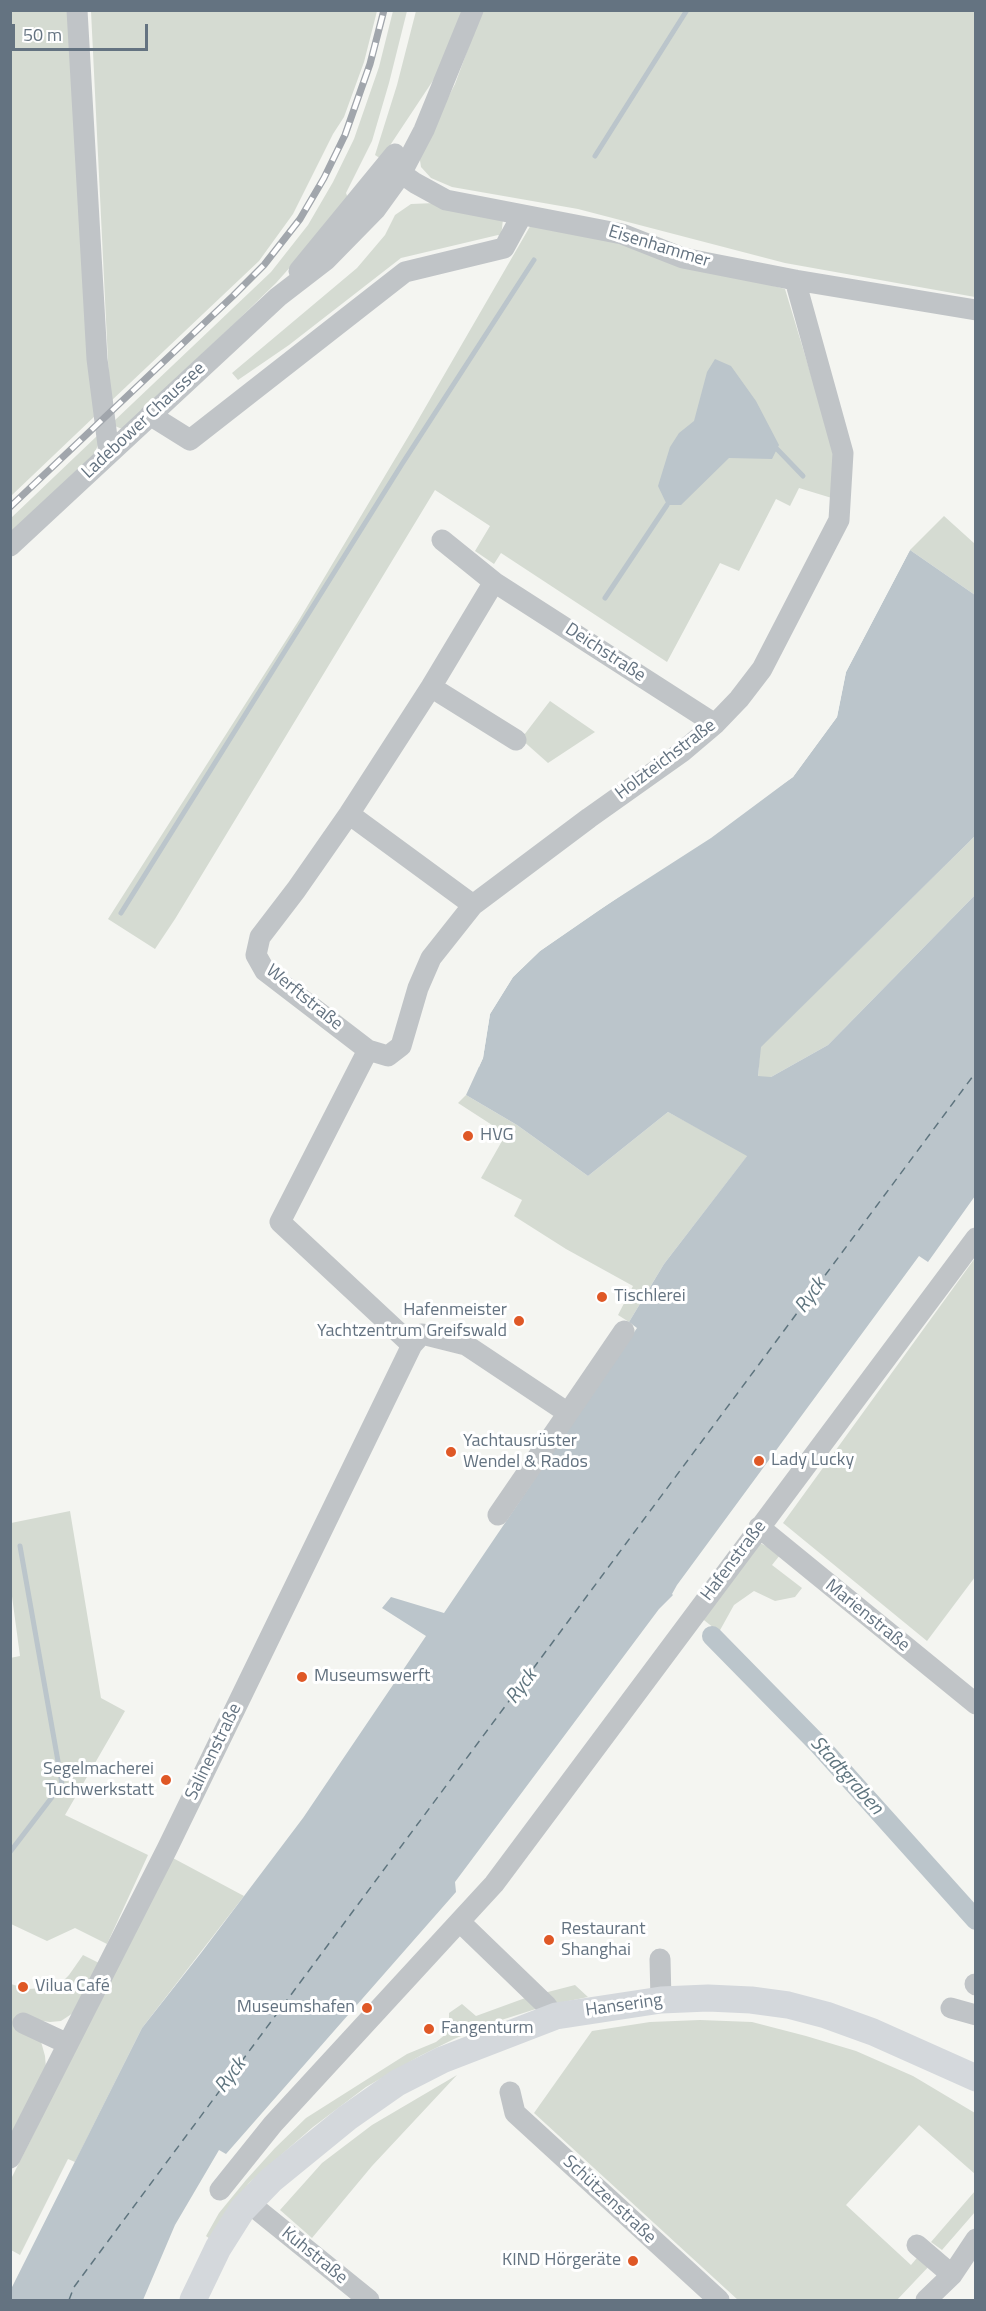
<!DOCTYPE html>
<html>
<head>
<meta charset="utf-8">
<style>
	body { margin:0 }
	#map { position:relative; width:986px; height:2311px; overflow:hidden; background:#f4f5f1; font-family:"Titillium Web",sans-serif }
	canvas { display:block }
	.frame { position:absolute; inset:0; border:12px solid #647381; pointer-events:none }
	.scale { position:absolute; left:12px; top:24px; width:136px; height:27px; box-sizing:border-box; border:3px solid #647381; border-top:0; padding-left:8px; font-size:18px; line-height:21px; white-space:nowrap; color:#647381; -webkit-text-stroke:4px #fff; paint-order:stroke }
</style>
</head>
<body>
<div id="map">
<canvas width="986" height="2311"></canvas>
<div class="frame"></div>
<div class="scale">50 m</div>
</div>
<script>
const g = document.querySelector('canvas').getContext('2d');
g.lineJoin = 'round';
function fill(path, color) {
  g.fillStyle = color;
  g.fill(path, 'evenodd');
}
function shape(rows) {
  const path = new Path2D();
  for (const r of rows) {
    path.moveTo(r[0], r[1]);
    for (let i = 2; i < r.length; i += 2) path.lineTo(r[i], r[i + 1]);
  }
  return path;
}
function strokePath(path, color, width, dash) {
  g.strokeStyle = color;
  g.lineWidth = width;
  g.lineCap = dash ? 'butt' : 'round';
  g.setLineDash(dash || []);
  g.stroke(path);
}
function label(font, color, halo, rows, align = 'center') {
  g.font = font + ' "Titillium Web",sans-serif';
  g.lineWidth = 6;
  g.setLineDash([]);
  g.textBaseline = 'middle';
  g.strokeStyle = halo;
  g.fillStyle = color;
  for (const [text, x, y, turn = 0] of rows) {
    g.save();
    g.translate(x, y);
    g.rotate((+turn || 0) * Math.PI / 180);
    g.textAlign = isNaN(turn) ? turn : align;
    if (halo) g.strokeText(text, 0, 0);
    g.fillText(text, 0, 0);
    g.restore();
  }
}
fill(shape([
	[11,11,70,11,96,415,11,496],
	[91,11,377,11,364,62,344,117,333,134,293,214,259,261,110,402],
	[393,11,407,11,389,83,372,141,346,193,349,201,276,283,236,322,122,429,115,426,113,422,271,272,308,225,333,182,354,139,379,67],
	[416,11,463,11,436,76,381,159,375,155,397,85],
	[482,11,975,11,975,297,785,263,578,209,452,187,431,178,421,167,419,154,455,84],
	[435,203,503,219,501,237,498,235,401,258,289,345,238,380,232,373,357,268,385,235,395,215,411,204],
	[532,223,555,226,785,289,834,451,835,499,799,488,790,506,776,499,739,571,720,563,667,662,501,553,494,564,475,551,490,526,435,490,175,919,155,949,108,919,299,620,414,427],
	[98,435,99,443,92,458,11,534,11,518],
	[944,516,975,544,975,595,910,550],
	[550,701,595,732,548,763,521,739],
	[975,836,975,895,828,1045,771,1077,758,1077,760,1047],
	[466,1095,517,1125,588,1176,668,1112,748,1155,664,1264,629,1322,618,1315,633,1286,566,1249,514,1216,522,1200,481,1178,506,1134,458,1103],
	[975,1258,975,1577,927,1641,783,1523],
	[70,1511,101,1698,125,1711,65,1815,148,1855,107,1944,75,1928,47,1941,11,1924,10,1658,20,1656,11,1589,11,1523],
	[760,1543,774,1550,780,1555,772,1565,802,1588,795,1597,775,1601,754,1591,734,1605,719,1632,700,1617],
	[171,1857,244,1896,142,2028,75,2162,68,2159,20,2255,11,2250,10,2181],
	[83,1955,99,1963,73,2013,61,2021,50,2022,35,2020,45,2056,46,2068,11,2142,11,1984,27,1989,46,1988,63,1981,69,1975],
	[575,1985,588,1997,554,2004,544,1993],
	[528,1997,539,2008,492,2023,454,2039,420,2056,366,2087,313,2127,249,2183,210,2239,206,2236,219,2213,246,2180,275,2148,306,2118,407,2054,436,2042,446,2034,449,2024,449,2013,462,2004,476,2016],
	[700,2020,752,2022,806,2036,856,2051,913,2076,975,2113,975,2174,919,2125,846,2205,911,2265,921,2253,932,2263,897,2300,738,2300,534,2113,592,2031,650,2022],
	[457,2075,372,2166,312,2238,280,2210,322,2163,372,2125],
	[975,2191,975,2212,942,2250,931,2242]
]), '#d5dbd2');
fill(shape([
	[715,359,731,366,756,401,779,445,772,459,729,458,681,505,667,505,658,486,670,447,679,433,694,421,707,372],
	[910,550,975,595,975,836,761,1047,758,1076,771,1077,828,1045,975,895,975,1196,928,1262,919,1256,677,1585,672,1594,673,1595,659,1609,455,1882,456,1892,226,2154,219,2150,175,2225,143,2300,11,2300,10,2291,142,2028,201,1953,303,1818,426,1636,382,1608,391,1597,444,1613,637,1328,629,1322,664,1264,747,1156,668,1112,588,1176,517,1125,466,1095,483,1058,490,1014,513,977,540,951,599,910,711,838,793,777,837,717,846,672]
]), '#bbc5cb');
fill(shape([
	[908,548,910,550,846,672,837,717,793,777,727,822,791,775,834,716,843,671],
	[684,852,540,951,513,977,490,1014,483,1058,479,1067,476,1066,480,1057,488,1013,511,975,538,949,597,907]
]), '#f4f5f1');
strokePath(shape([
	[595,156,687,10],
	[777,449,803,476],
	[605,598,667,505],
	[121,913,402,464,534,260],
	[10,1852,62,1784,20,1546]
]), '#bbc5cb', 5);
strokePath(shape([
	[712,1636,819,1745,976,1920]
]), '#bbc5cb', 20);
strokePath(shape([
	[69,2300,74,2287,976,1072]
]), '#5f757f', 1.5, [8, 6]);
strokePath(shape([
	[77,10,97,359,109,453],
	[388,164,415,183,446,200,622,234,683,258,795,280,976,310],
	[299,271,395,154],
	[150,415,190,440,405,272,504,248,522,215],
	[442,540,494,582],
	[10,546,278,297,326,260,375,210,401,174,424,130,473,10],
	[431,687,516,740],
	[715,724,494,582,431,687,349,814,296,890,260,937,256,955,265,971,368,1050,388,1056,401,1046,418,988,431,958,473,905,589,818,682,752,715,724,739,699,762,669,839,520,843,453,795,280],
	[349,814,473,905],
	[368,1050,280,1222,412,1345],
	[498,1515,568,1413],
	[759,1527,976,1704],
	[460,1922,547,2006],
	[660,1959,661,2000],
	[975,1984,976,1985],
	[951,2008,976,2015],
	[23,2023,68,2044],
	[510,2092,515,2113,719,2300],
	[10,2158,167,1849,412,1345,422,1334,466,1345,568,1413,624,1331],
	[220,2190,273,2124,494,1884,976,1238],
	[259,2211,369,2300],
	[917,2245,952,2275],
	[926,2300,952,2275,976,2239]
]), '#c0c4c7', 21);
strokePath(shape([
	[193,2300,218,2248,242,2210,271,2180,347,2118,397,2083,442,2060,556,2016,661,2000,708,1998,751,2000,788,2005,826,2015,873,2032,976,2078]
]), '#d4d8dc', 27);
const rail = shape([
	[10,507,233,296,264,265,300,219,324,178,345,135,370,64,384,10]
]);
strokePath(rail, '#a1a6ac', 7);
strokePath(rail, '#fff', 4.5, [14]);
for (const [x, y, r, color] of [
	[468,1136,6,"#df5826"],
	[602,1297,6,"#df5826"],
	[519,1321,6,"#df5826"],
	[451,1452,6,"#df5826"],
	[759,1461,6,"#df5826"],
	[302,1677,6,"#df5826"],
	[166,1780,6,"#df5826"],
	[549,1940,6,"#df5826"],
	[23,1987,6,"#df5826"],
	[367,2008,6,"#df5826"],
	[429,2029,6,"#df5826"],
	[633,2261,6,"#df5826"]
]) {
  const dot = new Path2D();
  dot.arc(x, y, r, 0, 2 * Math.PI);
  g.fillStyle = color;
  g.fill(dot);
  strokePath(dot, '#fff', 2);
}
label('18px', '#647381', '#fff', [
	["Eisenhammer",659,247,17],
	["Ladebower Chaussee",144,421,-43],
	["Deichstraße",605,653,33],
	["Holzteichstraße",666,760,-37],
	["Werftstraße",304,998,39],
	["Hafenstraße",734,1561,-53],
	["Marienstraße",867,1616,39],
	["Salinenstraße",214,1752,-64],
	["Hansering",624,2006,-8],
	["Schützenstraße",609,2200,43],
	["Kuhstraße",314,2256,39]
]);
label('18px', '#647381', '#fff', [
	["HVG",480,1136],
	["Tischlerei",614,1297],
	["Hafenmeister",507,1311,"right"],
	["Yachtzentrum Greifswald",507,1332,"right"],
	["Yachtausrüster",463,1442],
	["Wendel & Rados",463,1463],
	["Lady Lucky",771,1461],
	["Museumswerft",314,1677],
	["Segelmacherei",154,1770,"right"],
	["Tuchwerkstatt",154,1791,"right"],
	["Restaurant",561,1930],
	["Shanghai",561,1951],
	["Vilua Café",35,1987],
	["Museumshafen",355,2008,"right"],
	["Fangenturm",441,2029],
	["KIND Hörgeräte",621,2261,"right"]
], 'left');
label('italic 20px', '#5f757f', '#fff', [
	["Ryck",811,1296,-54],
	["Ryck",522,1687,-53],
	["Stadtgraben",846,1776,48],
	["Ryck",231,2076,-53]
]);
</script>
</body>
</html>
